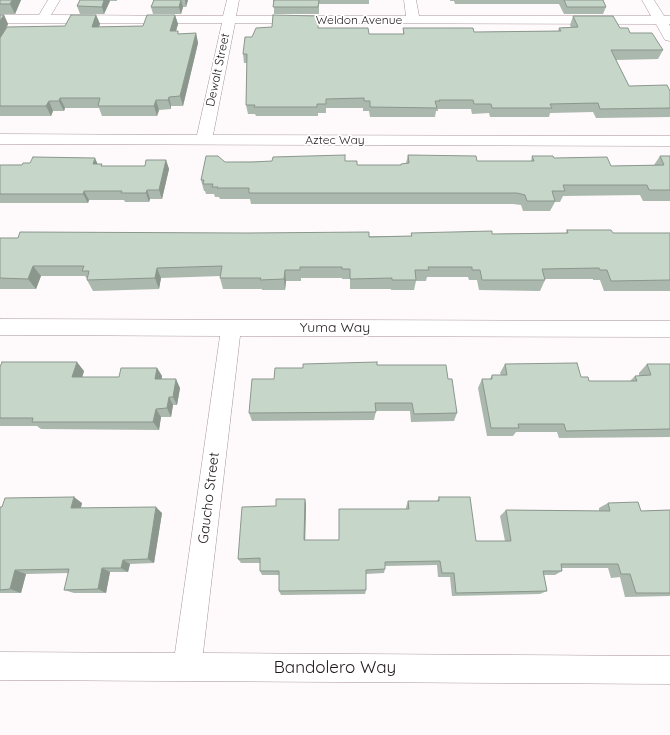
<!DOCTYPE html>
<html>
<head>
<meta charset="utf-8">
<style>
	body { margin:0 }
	canvas { display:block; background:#fef9fb }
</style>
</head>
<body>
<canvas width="670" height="735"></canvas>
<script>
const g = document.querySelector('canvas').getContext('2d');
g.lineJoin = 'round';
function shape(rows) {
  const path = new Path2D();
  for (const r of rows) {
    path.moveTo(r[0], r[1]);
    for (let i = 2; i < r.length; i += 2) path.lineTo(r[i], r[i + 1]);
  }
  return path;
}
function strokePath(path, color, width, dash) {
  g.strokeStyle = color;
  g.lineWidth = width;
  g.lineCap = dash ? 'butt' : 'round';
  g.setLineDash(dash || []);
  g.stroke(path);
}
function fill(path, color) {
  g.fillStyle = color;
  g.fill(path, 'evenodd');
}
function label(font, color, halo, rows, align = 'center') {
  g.font = font + ' Quicksand,sans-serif';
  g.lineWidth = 3.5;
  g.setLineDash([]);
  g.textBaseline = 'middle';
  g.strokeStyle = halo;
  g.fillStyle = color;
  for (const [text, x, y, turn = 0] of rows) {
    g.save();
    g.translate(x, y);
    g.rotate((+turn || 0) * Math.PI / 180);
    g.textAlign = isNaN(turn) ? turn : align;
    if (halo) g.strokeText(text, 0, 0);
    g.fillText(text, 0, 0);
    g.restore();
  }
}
const street = shape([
	[48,0,60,0,51,15,223,16,227,0,239,0,236,16,406,16,404,0,416,0,419,16,651,16,642,0,654,0,664,16,670,16,670,24,669,24,670,26,670,41,665,40,656,24,235,23,213,135,670,136,670,146,0,144,0,134,197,135,222,23,0,23,0,15,39,15,48,0],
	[0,319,670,321,670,337,240,336,203,653,670,656,670,684,0,680,0,652,175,653,220,336,0,335,0,319]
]);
strokePath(street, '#a79499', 1);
fill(street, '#fff');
fill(shape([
	[0,0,21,0,15,14,0,14],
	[80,0,117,0,117,1,110,1,104,14,80,14,77,6],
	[154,0,188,0,186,7,183,7,181,14,153,14,151,7],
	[273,0,369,0,369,4,319,4,319,14,274,14,274,2,273,2],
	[450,0,603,0,606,7,603,14,564,14,559,4,455,4,454,1,450,1],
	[0,15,4,15,8,24,7,27,65,26,96,15,100,24,99,27,143,26,175,15,178,24,176,31,179,34,196,33,198,43,183,106,171,106,171,109,159,110,157,116,102,116,99,108,65,108,64,111,53,111,51,116,0,116],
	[573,16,620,28,630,33,663,50,658,59,616,60,629,86,670,91,670,117,596,118,593,112,550,113,549,117,490,117,489,113,472,114,471,109,438,109,438,111,436,111,435,117,370,117,369,111,363,111,363,108,326,108,326,113,318,113,318,116,256,116,255,114,248,114,246,105,247,63,244,63,243,54,252,37,369,34,403,34,403,28,474,32,558,31,559,28,571,27,570,25],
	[408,155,477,161,531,161,532,156,554,158,611,166,654,165,660,156,670,156,670,201,643,201,640,195,563,196,560,202,555,202,550,211,523,211,521,205,513,204,251,204,250,199,220,199,219,197,215,197,214,194,206,194,205,191,204,191,201,180,225,162,345,161,357,165,400,165,406,163],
	[166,160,169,169,162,199,150,199,149,202,125,202,124,200,89,200,88,203,0,203,0,165,98,164,103,166,145,166],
	[567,230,613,233,670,233,670,291,604,291,600,280,593,280,593,279,545,279,545,280,540,291,479,290,477,280,469,280,468,277,427,277,426,281,416,281,414,290,391,290,391,289,350,289,350,279,342,279,342,278,301,278,301,281,286,281,285,290,262,290,262,289,223,289,220,278,221,276,161,278,159,289,93,291,87,280,87,279,85,276,41,276,36,289,0,289,0,238,411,236,411,233,492,234,566,233],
	[505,364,581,377,589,381,630,381,635,376,639,376,639,373,647,364,670,364,670,437,559,438,557,432,516,432,513,436,487,436,478,388,482,379,490,379,492,375,501,375,500,373],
	[377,365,448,379,457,413,454,421,411,422,410,411,376,411,374,420,252,421,249,413,274,379,303,368],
	[0,367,84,371,82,377,119,377,157,368,162,376,162,379,180,388,177,405,173,405,171,417,161,417,159,430,41,429,37,426,0,426],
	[439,497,476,541,505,541,500,516,506,510,599,511,599,508,608,503,641,511,670,510,670,596,625,597,620,577,611,578,608,568,562,568,562,571,555,575,544,575,547,591,540,594,452,596,450,577,438,577,437,565,385,566,385,569,384,573,366,574,366,590,365,594,281,595,279,591,279,575,262,575,260,571,260,563,241,563,238,559,276,506,305,499,306,505,305,540,339,540,406,509,406,507,408,501,437,501],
	[82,503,81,508,162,513,154,563,130,564,128,572,110,572,106,593,74,593,64,590,68,573,26,574,21,593,0,593,0,507]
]), '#aab8ad');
fill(shape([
	[12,0,21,0,15,14,10,4],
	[104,0,109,0,110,1,104,14,102,7],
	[181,0,183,7,181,14,179,7],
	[185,0,188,0,186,7],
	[4,15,8,24,0,39,0,21],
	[96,15,100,24,95,36,92,27],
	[175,15,178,24,173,41,170,31],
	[196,33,198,43,183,106,180,96],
	[169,97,171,106,171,109,168,100],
	[60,98,65,108,64,111,59,101],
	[156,100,159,110,157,116,154,106],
	[49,101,53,111,51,116,46,106],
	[95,158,99,167,93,164],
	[166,160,169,169,162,199,159,190],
	[147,190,150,199,149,202,146,193],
	[84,191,89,200,88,203,83,194],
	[33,266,41,276,36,289,28,279],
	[157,268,161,278,159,289,155,278],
	[285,270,286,281,285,290,284,279],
	[77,362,84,371,80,385,72,377],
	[157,368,162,376,160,388,155,379],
	[176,379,180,388,177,405,173,397],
	[169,397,173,405,171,417,167,408],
	[156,409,161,417,159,430,153,422],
	[74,497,82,503,79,514,71,508],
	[305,499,306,505,305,545,304,540],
	[156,507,162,513,154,563,148,559],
	[123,560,130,564,128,572,121,568],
	[102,568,110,572,106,593,98,589],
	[15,570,26,574,21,593,10,589]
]), '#8b968d');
const building = shape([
	[0,0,12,0,10,4,0,4,0,0],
	[80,0,104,0,102,7,77,6,80,0],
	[154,0,181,0,179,7,151,7,154,0],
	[274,0,319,0,318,7,273,7,274,0],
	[564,0,603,0,606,7,567,7,564,0],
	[0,15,4,15,0,21,0,15],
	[71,15,96,15,92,27,143,26,147,15,175,15,170,31,178,31,178,34,196,33,180,96,169,97,168,100,156,100,154,106,98,106,100,98,60,98,59,101,49,101,46,106,0,106,0,38,7,27,65,26,71,15],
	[273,15,318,16,318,28,368,28,369,34,404,34,403,28,473,28,474,32,561,31,559,28,578,27,573,16,613,16,620,28,628,28,630,33,652,33,663,50,611,50,629,86,667,85,670,91,670,108,600,109,598,103,550,104,552,108,492,108,491,104,474,104,473,100,439,100,440,101,435,101,437,108,370,107,370,101,364,101,364,98,326,99,326,104,317,104,317,107,254,107,255,105,246,105,247,54,243,54,245,37,252,37,256,28,272,27,273,15],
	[345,155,345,161,357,161,357,165,401,165,401,164,409,163,408,155,476,156,477,161,534,161,532,156,553,156,554,158,607,157,611,166,664,165,660,156,670,156,670,190,649,190,647,185,563,185,565,191,552,191,555,201,527,201,525,195,517,193,249,193,249,188,217,188,218,187,212,187,213,184,203,184,204,180,201,180,206,156,218,156,225,162,252,162,272,161,273,157,345,155],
	[33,157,95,158,93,164,102,164,101,166,145,166,146,160,166,160,159,190,147,190,146,193,121,193,122,191,84,191,83,194,0,194,0,165,22,165,23,163,30,163,33,157],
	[567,230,611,230,613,233,670,233,670,280,611,281,607,270,600,270,599,268,542,269,545,280,482,280,480,270,472,270,472,267,428,267,429,270,415,270,416,280,392,280,392,278,350,279,350,269,342,269,342,267,300,267,300,270,285,270,284,279,260,280,261,278,220,278,222,266,157,268,155,278,87,280,89,271,82,271,84,266,33,266,28,279,0,278,0,238,18,238,20,232,247,233,369,232,369,237,412,236,411,233,492,231,492,234,568,233,567,230],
	[2,362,77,362,72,377,119,377,121,368,157,368,155,379,176,379,173,397,169,397,167,408,156,409,153,422,32,422,33,418,0,418,0,367,2,362],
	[377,362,377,365,446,365,448,379,452,379,457,413,414,414,412,403,375,403,376,412,249,413,252,379,274,379,275,368,303,368,303,364,377,362],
	[577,363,581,377,588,377,589,381,637,381,635,376,651,375,647,364,670,364,670,429,566,431,564,424,518,424,519,428,491,428,482,379,492,379,492,375,507,375,505,364,577,363],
	[74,497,71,508,156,507,148,559,123,560,121,568,102,568,98,589,64,590,69,569,15,570,10,589,0,590,0,507,2,507,5,498,74,497],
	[439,497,470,497,476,541,511,541,506,510,610,511,608,503,638,502,641,511,670,510,670,593,636,593,630,574,621,574,618,564,561,564,562,571,543,571,547,591,456,593,454,573,442,573,440,561,385,562,385,569,366,570,366,590,279,591,279,571,260,571,260,558,238,559,242,507,276,506,276,499,305,499,304,540,339,540,339,509,409,509,408,501,439,501,439,497]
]);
fill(building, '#c6d6c9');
strokePath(building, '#8b968d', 1);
label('12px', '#211a1c', '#fff', [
	["Weldon Avenue",359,20],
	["Dewalt Street",218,70,-78],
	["Aztec Way",335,140]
]);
label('14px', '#211a1c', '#fff', [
	["Yuma Way",335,328],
	["Gaucho Street",209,498,-83]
]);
label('17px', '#211a1c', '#fff', [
	["Bandolero Way",335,668]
]);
</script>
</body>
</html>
